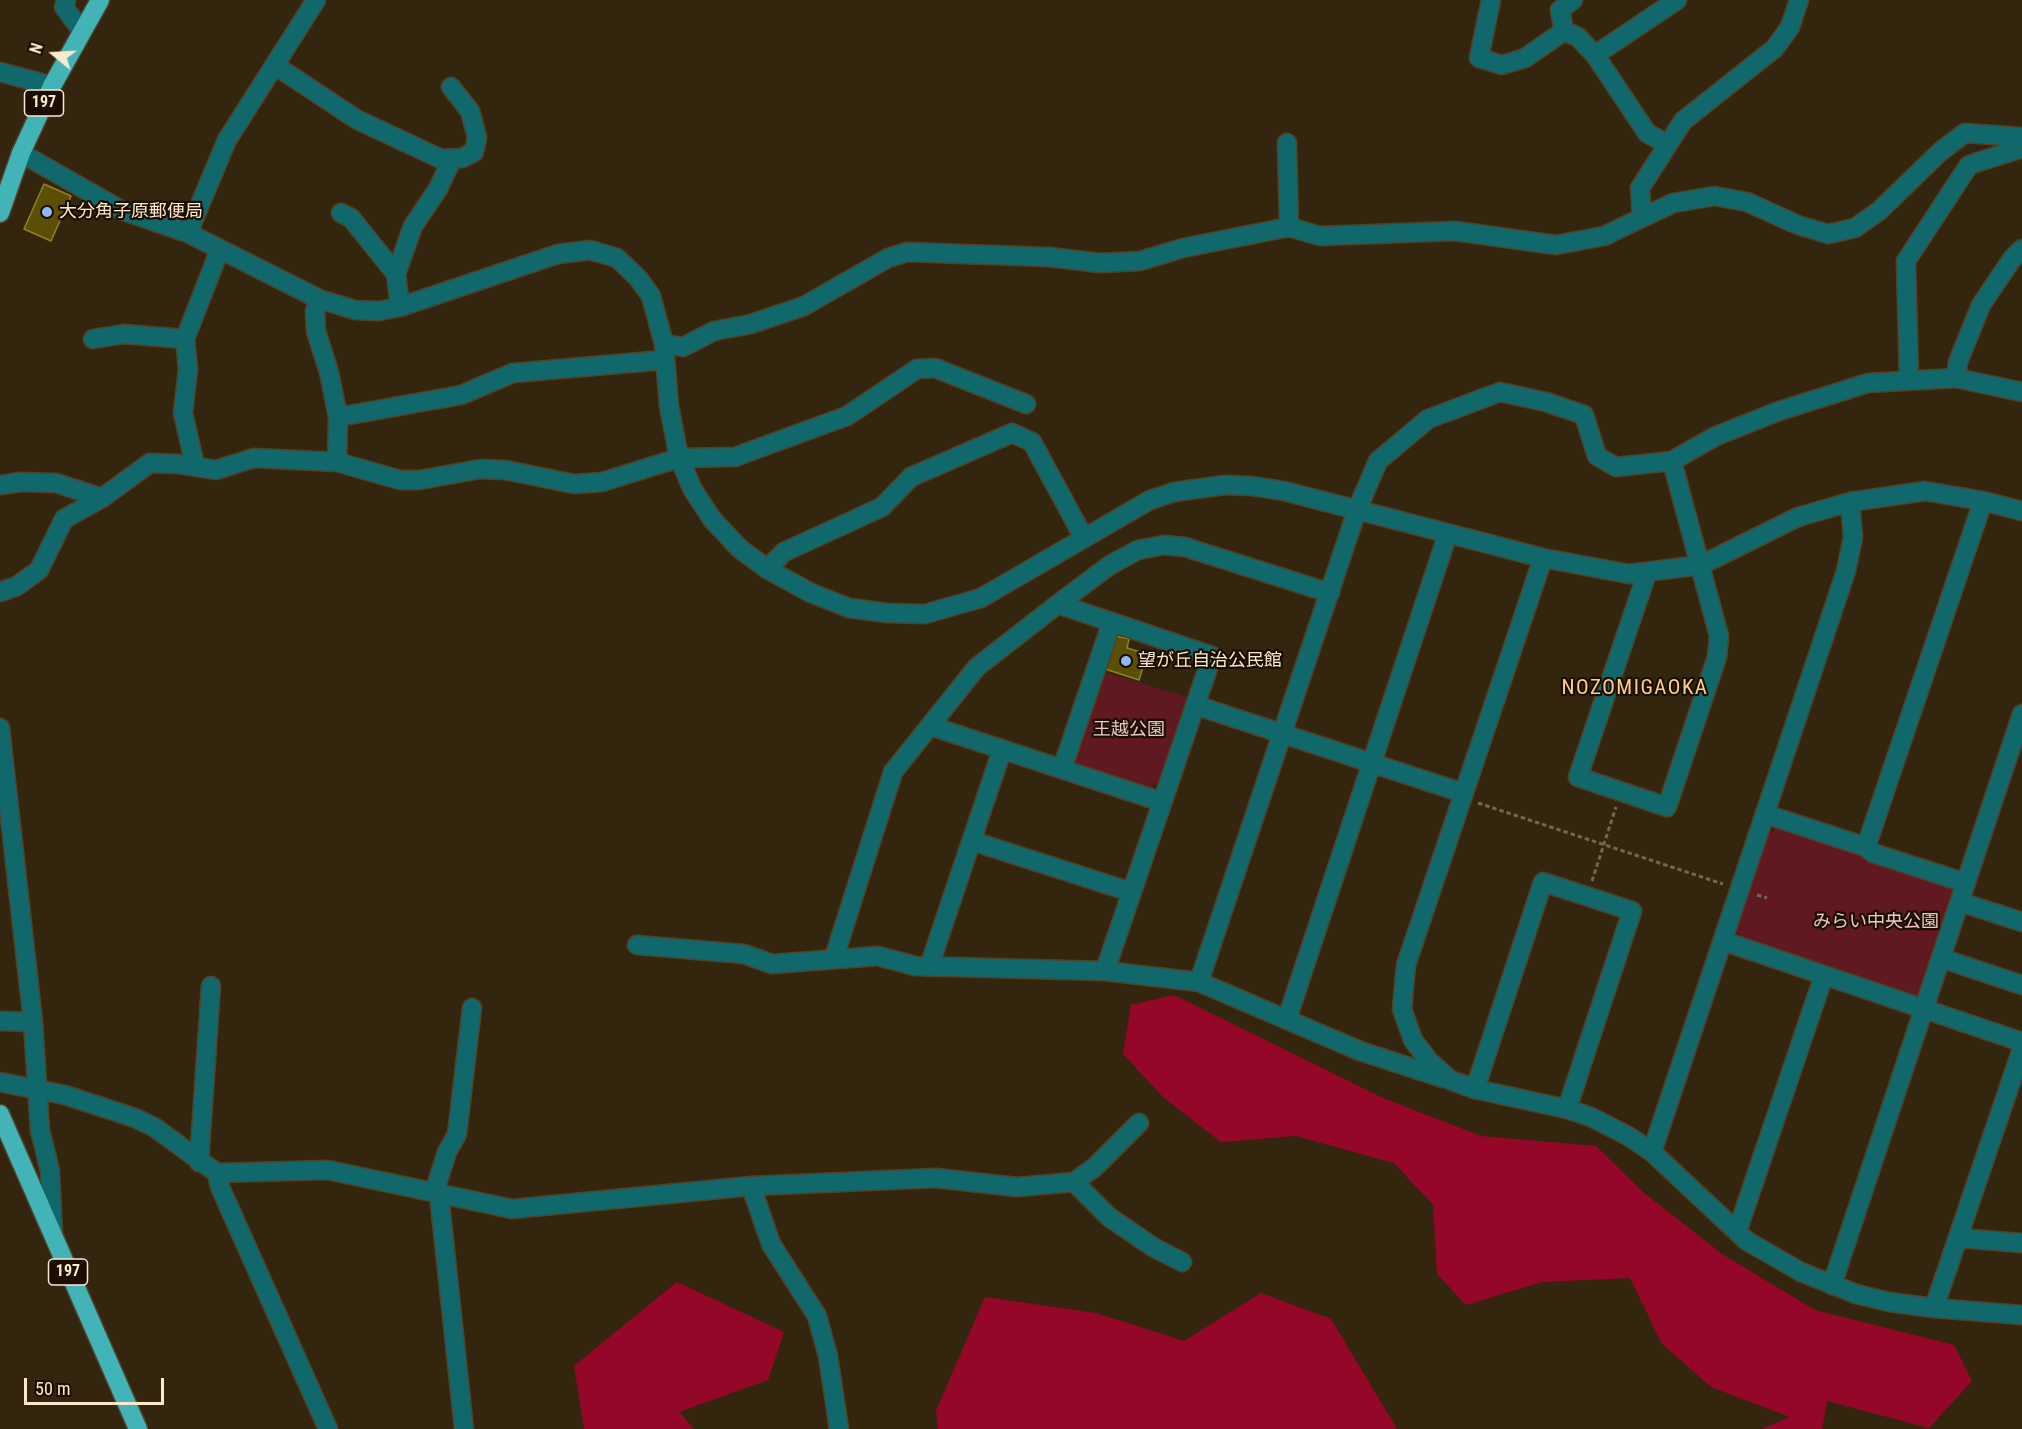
<!DOCTYPE html>
<html>
<head>
<meta charset="utf-8">
<style>
	body { margin:0 }
	#map { position:relative; width:2022px; height:1429px; overflow:hidden; background:#34260e; font-family:"Roboto Condensed",sans-serif }
	canvas { display:block }
	.north { position:absolute; left:24px; top:24px; width:60px; height:60px; -webkit-text-stroke:4px #1b0e00; paint-order:stroke; rotate:288deg; font-size:16px; font-weight:700; line-height:24px; text-align:center; color:#fce9cd }
	.north::after { content:''; display:block; margin:auto; width:21px; height:27px; background:#fce9cd; clip-path:polygon(50% 0,100% 100%,50% 72%,0 100%) }
	.scale { position:absolute; left:24px; top:1378px; width:140px; height:27px; box-sizing:border-box; border:3px solid #fce9cd; border-top:0; padding-left:8px; font-size:18px; line-height:21px; white-space:nowrap; color:#fce9cd; -webkit-text-stroke:4px #1b0e00; paint-order:stroke }
</style>
</head>
<body>
<div id="map">
<canvas width="2022" height="1429"></canvas>
<div class="north">N</div>
<div class="scale">50 m</div>
</div>
<script>
const g = document.querySelector('canvas').getContext('2d');
g.lineJoin = 'round';
function fill(path, color) {
  g.fillStyle = color;
  g.fill(path, 'evenodd');
}
function shape(rows) {
  const path = new Path2D();
  for (const r of rows) {
    path.moveTo(r[0], r[1]);
    for (let i = 2; i < r.length; i += 2) path.lineTo(r[i], r[i + 1]);
  }
  return path;
}
function strokePath(path, color, width, dash) {
  g.strokeStyle = color;
  g.lineWidth = width;
  g.lineCap = dash ? 'butt' : 'round';
  g.setLineDash(dash || []);
  g.stroke(path);
}
function label(font, color, halo, rows, align = 'center') {
  g.font = font + ' "Roboto Condensed","Noto Sans JP",sans-serif';
  g.lineWidth = 4.5;
  g.setLineDash([]);
  g.textBaseline = 'middle';
  g.strokeStyle = halo;
  g.fillStyle = color;
  for (const [text, x, y, turn = 0] of rows) {
    g.save();
    g.translate(x, y);
    g.rotate((+turn || 0) * Math.PI / 180);
    g.textAlign = isNaN(turn) ? turn : align;
    if (halo) g.strokeText(text, 0, 0);
    g.fillText(text, 0, 0);
    g.restore();
  }
}
fill(shape([
	[1101,671,1187,697,1159,782,1146,789,1070,763],
	[1780,827,1956,886,1918,999,1743,940,1736,929,1767,834]
]), '#601921');
fill(shape([
	[1174,995,1383,1098,1481,1136,1596,1146,1643,1192,1722,1254,1815,1310,1954,1345,1972,1381,1929,1428,1827,1401,1822,1429,1762,1429,1790,1417,1711,1387,1662,1344,1630,1278,1542,1282,1466,1305,1437,1274,1433,1205,1394,1163,1296,1136,1221,1142,1163,1097,1123,1054,1131,1005],
	[677,1282,784,1332,768,1380,679,1412,694,1429,584,1429,574,1366],
	[1261,1293,1331,1319,1397,1429,938,1429,936,1411,985,1297,1096,1313,1184,1341]
]), '#950728');
const building = shape([
	[44,184,71,196,51,241,24,229,44,184],
	[1115,636,1129,639,1127,648,1147,654,1139,680,1105,669,1115,636]
]);
fill(building, '#5b4f05');
strokePath(building, '#908028', 1.5);
const minor = shape([
	[66,0,64,7,82,31],
	[1491,0,1479,58,1502,65,1525,58,1564,31],
	[1573,0,1560,10,1564,31,1578,37,1595,55,1647,133,1667,144],
	[1595,55,1677,0],
	[276,66,356,119,441,159,462,158,474,152,477,137,470,111,451,87],
	[0,72,52,86],
	[1287,143,1289,227,1320,236,1455,231,1556,245,1604,236,1673,203,1715,196,1747,202,1798,225,1828,234,1855,228,1879,211,1941,151,1965,133,2022,137],
	[21,153,121,210,188,233,319,299,355,310,379,311,400,307,558,254,590,250,617,258,638,278,651,296,664,344,669,406,679,458,693,490,712,519,739,548,767,569,811,593,849,608,887,613,925,614,981,598,1150,500,1174,492,1225,485,1252,486,1284,491,1543,558,1629,574,1701,565,1798,517,1850,502,1925,491,1983,501,2022,511],
	[341,213,351,218,396,274],
	[1642,218,1640,188,1683,121,1775,48,1790,27,1799,0],
	[188,233,227,140,316,0],
	[400,307,396,274,413,226,438,189,452,159],
	[93,339,124,334,185,339],
	[664,344,683,347,714,331,751,324,804,306,888,258,907,252,1049,257,1100,263,1140,261,1183,248,1289,227],
	[1956,378,1958,362,1981,305,2012,259,2022,249],
	[1909,380,1906,261,1969,165,2022,148],
	[338,417,461,395,513,373,664,360],
	[337,462,400,480,420,480,480,469,505,470,574,484,602,482,679,458,735,457,751,451,847,416,917,369,935,368,1026,404],
	[195,466,183,413,188,369,185,339,220,249],
	[0,485,20,482,56,483,102,498,150,463,178,464,216,470,254,458,337,462,338,417,329,372,316,331,315,311,319,299],
	[1543,558,1406,965,1402,1009,1413,1040,1429,1061,1450,1080,1475,1089,1567,1109,1591,1117,1628,1136,1652,1152,1747,1241,1801,1272,1856,1294,1889,1302,1934,1308,2022,1315],
	[767,569,784,552,882,507,911,477,1012,433,1032,442,1084,538],
	[1647,573,1578,777,1667,807,1717,657,1719,636,1672,461],
	[0,592,17,586,39,570,64,519,102,498],
	[1058,604,1212,656,1105,971],
	[1195,705,1463,793],
	[931,726,1162,802],
	[0,728,33,1022,40,1130,50,1171,53,1233],
	[1062,769,1112,622],
	[1765,814,1866,847,1983,501],
	[972,841,1131,892],
	[1866,847,1873,853,1966,883],
	[1960,902,2022,922],
	[1723,941,2022,1042],
	[637,945,744,954,772,964,878,956,915,966,1105,971,1199,982,1360,1051,1443,1078],
	[834,958,893,772,977,667,1058,604,1110,565,1138,550,1164,545,1185,547,1330,593],
	[1941,958,2022,985],
	[929,967,1002,750],
	[1199,982,1357,510,1378,461,1428,419,1500,392,1546,402,1584,415,1597,456,1616,467,1672,461,1716,436,1779,411,1868,383,1956,378,2022,392],
	[1287,1019,1448,533],
	[0,1021,33,1022],
	[0,1082,65,1095,135,1118,154,1127,217,1173,328,1170,512,1209,751,1186,936,1178,1017,1187,1074,1182,1095,1167,1139,1123],
	[1475,1089,1543,882,1632,911,1567,1109],
	[1652,1152,1846,571,1853,537,1850,502],
	[199,1162,211,986],
	[217,1173,220,1187,328,1429],
	[1074,1182,1109,1217,1153,1247,1182,1262],
	[751,1186,771,1244,817,1316,828,1356,839,1429],
	[434,1193,447,1152,457,1134,472,1008],
	[439,1194,464,1429],
	[1737,1232,1824,975],
	[1958,1238,2022,1243],
	[1832,1285,2022,714],
	[1934,1308,2022,1049]
]);
const highway = shape([
	[0,213,21,153,52,86,100,0],
	[0,1114,138,1429]
]);
strokePath(minor, '#504129', 21);
strokePath(highway, '#504129', 21);
strokePath(shape([
	[1478,803,1723,884],
	[1592,881,1616,807],
	[1757,895,1767,898]
]), '#75664c', 3, [4.5, 3]);
strokePath(minor, '#11686b', 18);
strokePath(highway, '#42b3b7', 18);
for (const [x, y, r, color] of [
	[47,212,6,"#8db9fc"],
	[1126,661,6,"#8db9fc"]
]) {
  const dot = new Path2D();
  dot.arc(x, y, r, 0, 2 * Math.PI);
  g.fillStyle = color;
  g.fill(dot);
  strokePath(dot, '#1b0e00', 2);
}
for (const [x, y, w] of [
	[44,103,39],
	[68,1272,39]
]) {
  const box = new Path2D();
  box.roundRect(x - w / 2, y - 13, w, 26, 4.5);
  g.fillStyle = '#1b0e00';
  g.fill(box);
  strokePath(box, '#fce9cd', 1.5);
}
label('bold 16px', '#fce9cd', null, [
	["197",44,103],
	["197",68,1272]
]);
label('18px', '#fce9cd', '#1b0e00', [
	["大分角子原郵便局",59,212],
	["望が丘自治公民館",1138,661]
], 'left');
label('18px', '#eac7c7', '#1b0e00', [
	["王越公園",1129,730],
	["みらい中央公園",1876,922]
]);
g.letterSpacing = '1.5px';
label('21px', '#ffd085', '#1b0e00', [
	["NOZOMIGAOKA",1635,689]
]);
g.letterSpacing = '0px';
</script>
</body>
</html>
